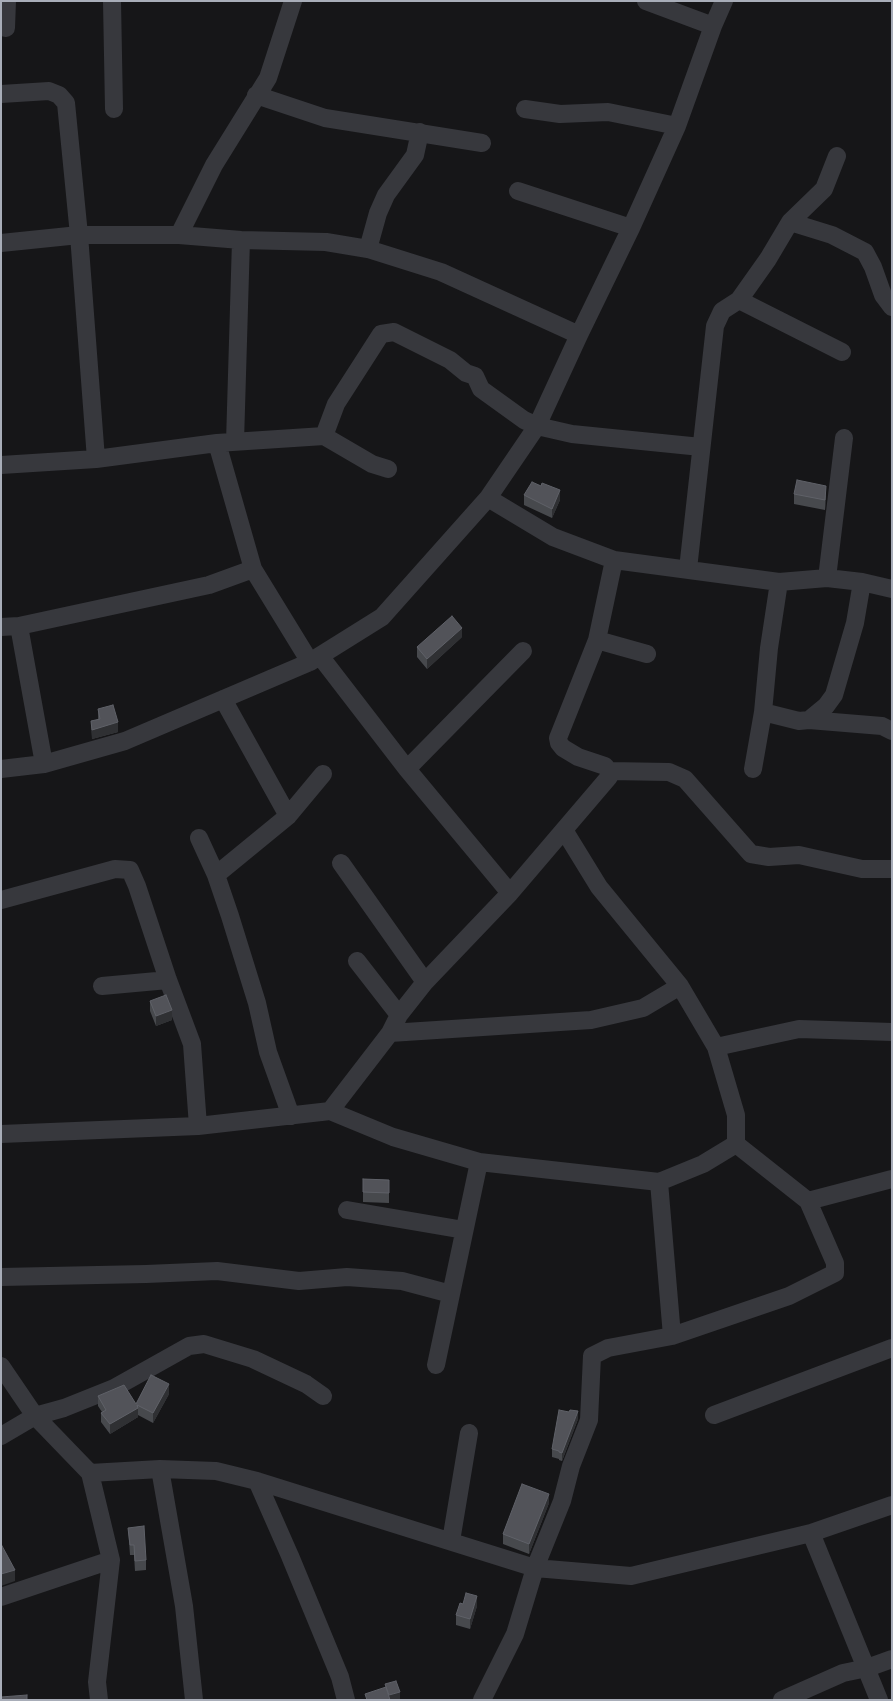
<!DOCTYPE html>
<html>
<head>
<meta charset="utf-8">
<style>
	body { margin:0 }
	#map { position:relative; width:893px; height:1701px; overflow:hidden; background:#161618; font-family:Jost,sans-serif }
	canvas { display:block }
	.frame { position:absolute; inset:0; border:2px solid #a8adb8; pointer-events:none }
</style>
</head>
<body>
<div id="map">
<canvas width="893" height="1701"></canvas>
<div class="frame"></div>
</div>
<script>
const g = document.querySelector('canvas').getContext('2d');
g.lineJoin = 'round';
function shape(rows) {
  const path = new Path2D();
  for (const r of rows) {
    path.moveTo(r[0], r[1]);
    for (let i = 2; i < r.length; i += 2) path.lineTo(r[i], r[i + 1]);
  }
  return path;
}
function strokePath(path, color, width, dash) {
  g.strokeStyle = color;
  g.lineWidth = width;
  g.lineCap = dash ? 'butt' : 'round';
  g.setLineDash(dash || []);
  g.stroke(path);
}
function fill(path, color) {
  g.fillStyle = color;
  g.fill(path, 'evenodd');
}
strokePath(shape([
	[112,1,114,109],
	[646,1,713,26],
	[6,28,7,1],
	[1,94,49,91,59,95,66,103,79,235,96,459],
	[256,95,325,118,482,143],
	[525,109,560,114,608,112,677,126],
	[518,191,631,228],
	[790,222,832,235,865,252,873,267,883,295,892,307],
	[179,235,214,165,268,78,293,1],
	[1,243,79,235,179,235,241,240,326,242,368,249,441,272,579,335],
	[368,249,378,213,386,195,415,155,420,132],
	[739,300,842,352],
	[324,436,336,404,381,334,394,332,450,360,466,373,475,376,481,389,524,420,537,426,572,434,701,447],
	[235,442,241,240],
	[217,443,253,569,310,662],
	[1,465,96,459,217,443,324,436,372,464,388,469],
	[488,498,553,537,614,560,779,582,827,578,862,582,892,589],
	[614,560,597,640,558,738,559,743,563,748,578,757,605,766,609,771,669,772,685,779,751,854,769,857,799,855,862,869,892,869],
	[688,569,715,326,722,311,739,300,768,259,790,222,824,189,837,156],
	[827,578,844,438],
	[19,626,44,764],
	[1,627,19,626,209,585,253,569],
	[597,640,647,654],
	[320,656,407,769,510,893],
	[223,699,288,816],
	[763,712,799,721,809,720,882,726,892,731],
	[809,720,826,706,834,695,855,623,862,582],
	[1,769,44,764,125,741,310,662,382,617,488,498,537,426,579,335,631,228,677,126,713,26,724,1],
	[407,769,523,651],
	[753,769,763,712,769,648,779,582],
	[564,830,599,887,680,986,716,1047,736,1115,736,1144],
	[199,838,216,875,230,916,257,1003,268,1052,291,1116],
	[341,863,425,982],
	[216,875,288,816,323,774],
	[1,900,115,869,130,870,137,886,168,980,192,1044,198,1126],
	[357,961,399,1015],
	[102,986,168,980],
	[390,1033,591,1020,643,1008,680,986],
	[716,1047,799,1029,892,1032],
	[330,1111,390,1033,399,1015,425,982,510,893,609,777,609,771],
	[1,1134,198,1126,330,1111,393,1137,479,1162,659,1182,703,1164,736,1144],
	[659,1182,672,1336],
	[808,1201,892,1179],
	[347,1210,464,1230],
	[1,1277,146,1274,217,1271,299,1281,347,1277,402,1281,451,1294],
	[436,1365,479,1162],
	[1,1366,35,1416,90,1473,160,1469,216,1471,257,1481,535,1568,631,1576,811,1533,892,1505],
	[714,1415,892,1348],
	[1,1436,35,1416,64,1408,114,1388,189,1346,204,1344,253,1359,306,1384,323,1396],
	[160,1469,184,1606,194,1700],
	[90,1473,111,1560,97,1682,99,1700],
	[257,1481,290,1556,340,1677,346,1700],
	[811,1533,879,1700],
	[451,1541,469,1433],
	[1,1597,111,1560],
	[482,1700,515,1634,535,1568,562,1501,571,1466,589,1420,592,1356,608,1348,672,1336,789,1296,835,1273,835,1263,808,1201,736,1144],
	[782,1700,843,1673,867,1668,892,1659]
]), '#37383d', 18);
fill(shape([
	[794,494,826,496,825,510,794,504],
	[524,495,560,500,552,518,524,505],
	[462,637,427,669,417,657,417,647],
	[98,709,118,732,92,739,91,721,98,720],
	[150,1001,172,1020,156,1026,150,1011],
	[363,1179,389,1180,389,1203,363,1202],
	[169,1394,153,1423,138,1415,138,1417,110,1434,101,1422,101,1413,102,1412,98,1406,98,1396,136,1404],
	[578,1419,562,1461,559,1460,559,1459,552,1457,552,1449],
	[549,1503,529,1554,503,1544,503,1534],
	[128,1528,146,1560,146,1570,135,1571,134,1555,130,1555],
	[477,1606,470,1629,456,1625,456,1615]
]), '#47494d');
fill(shape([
	[826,486,826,496,825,510,825,500],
	[560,490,560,500,552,518,552,509],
	[462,628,462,637,427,669,427,659],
	[118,722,118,732,92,739,92,730],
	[172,1010,172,1020,156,1026,156,1016],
	[169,1384,169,1394,153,1423,153,1413],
	[138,1408,138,1417,110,1434,110,1424],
	[578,1411,578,1419,562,1461,562,1453],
	[549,1494,549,1503,529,1554,529,1544],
	[15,1570,15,1581,1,1586,1,1574],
	[477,1596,477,1606,470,1629,470,1619],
	[400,1692,400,1700,388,1700,388,1695]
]), '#2f3033');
const building = shape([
	[797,480,826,486,825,500,794,494,797,480],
	[532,482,541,486,542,483,560,490,552,509,524,495,532,482],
	[452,616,462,628,427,659,417,647,452,616],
	[113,705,118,722,92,730,91,721,100,719,98,709,113,705],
	[166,995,172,1010,156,1016,150,1001,166,995],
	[363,1179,389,1180,389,1193,363,1192,363,1179],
	[151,1375,169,1384,153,1413,137,1405,138,1408,110,1424,101,1413,106,1410,98,1396,124,1385,136,1404,151,1375],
	[559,1410,569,1412,570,1410,578,1411,562,1453,559,1452,559,1451,552,1449,559,1410],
	[522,1484,549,1494,529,1544,503,1534,522,1484],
	[144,1526,146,1560,135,1561,134,1545,130,1545,128,1528,144,1526],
	[1,1544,15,1570,1,1574,1,1544],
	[466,1593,477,1596,470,1619,456,1615,460,1603,463,1604,466,1593],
	[396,1681,400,1692,389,1695,385,1684,396,1681],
	[386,1687,390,1700,367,1700,365,1694,386,1687],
	[27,1695,27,1700,1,1700,1,1696,1,1697,27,1695]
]);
fill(building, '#525359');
strokePath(building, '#5f6168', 1);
</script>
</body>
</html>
